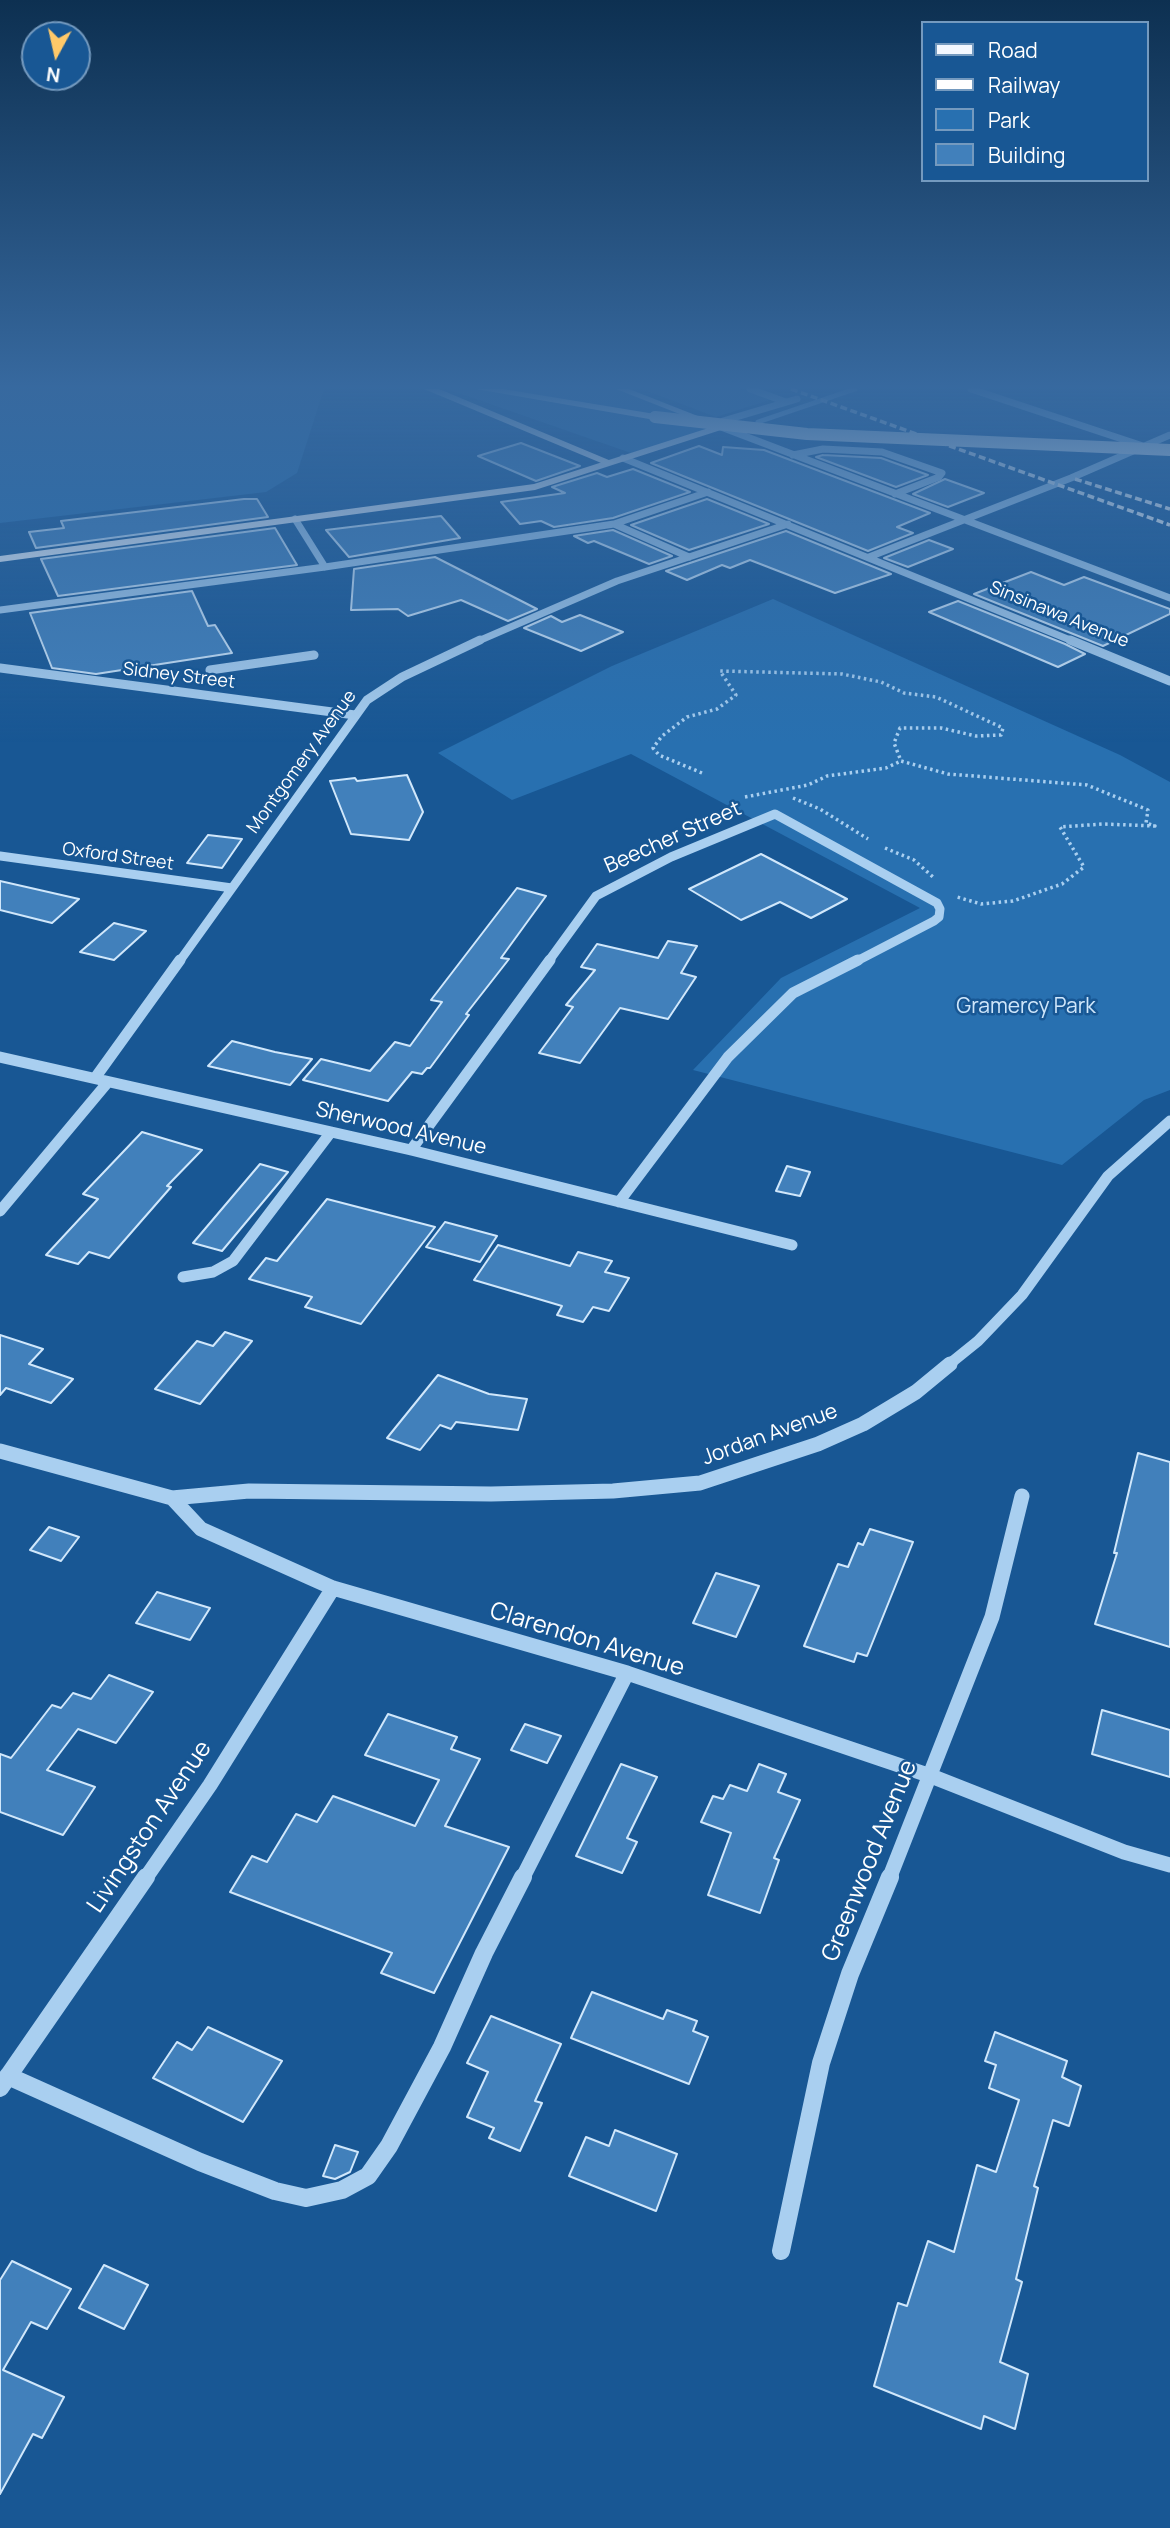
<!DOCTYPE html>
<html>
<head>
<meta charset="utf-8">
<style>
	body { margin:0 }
	#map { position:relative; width:1170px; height:2528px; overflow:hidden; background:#185794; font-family:Manrope,sans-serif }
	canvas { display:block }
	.legend { position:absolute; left:921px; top:21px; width:228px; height:161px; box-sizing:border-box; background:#185794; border:2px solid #749abf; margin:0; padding:9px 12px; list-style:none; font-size:21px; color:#fff }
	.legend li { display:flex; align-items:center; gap:14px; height:35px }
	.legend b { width:35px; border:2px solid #749abf }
	.north { position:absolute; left:21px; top:21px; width:70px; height:70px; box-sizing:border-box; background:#185794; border:2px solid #749abf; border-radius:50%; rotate:188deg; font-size:19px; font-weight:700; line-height:28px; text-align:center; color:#fff }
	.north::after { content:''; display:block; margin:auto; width:24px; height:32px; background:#ffc969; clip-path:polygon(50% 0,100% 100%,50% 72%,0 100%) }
</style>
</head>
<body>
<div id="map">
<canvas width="1170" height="2528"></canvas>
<ul class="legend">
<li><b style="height:9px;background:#f3f8ff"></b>Road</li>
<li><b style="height:9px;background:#fff"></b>Railway</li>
<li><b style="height:19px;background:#2870b0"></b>Park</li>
<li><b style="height:19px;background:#4180bb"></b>Building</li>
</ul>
<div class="north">N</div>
</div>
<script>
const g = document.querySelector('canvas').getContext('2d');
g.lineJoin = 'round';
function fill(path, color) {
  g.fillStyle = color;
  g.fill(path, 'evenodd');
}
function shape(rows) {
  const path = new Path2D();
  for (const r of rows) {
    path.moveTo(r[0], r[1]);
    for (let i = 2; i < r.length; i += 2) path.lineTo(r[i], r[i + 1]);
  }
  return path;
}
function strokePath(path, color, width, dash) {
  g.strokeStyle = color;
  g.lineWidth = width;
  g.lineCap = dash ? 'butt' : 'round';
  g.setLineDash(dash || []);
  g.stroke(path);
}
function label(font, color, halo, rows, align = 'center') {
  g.font = font + ' Manrope,sans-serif';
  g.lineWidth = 5;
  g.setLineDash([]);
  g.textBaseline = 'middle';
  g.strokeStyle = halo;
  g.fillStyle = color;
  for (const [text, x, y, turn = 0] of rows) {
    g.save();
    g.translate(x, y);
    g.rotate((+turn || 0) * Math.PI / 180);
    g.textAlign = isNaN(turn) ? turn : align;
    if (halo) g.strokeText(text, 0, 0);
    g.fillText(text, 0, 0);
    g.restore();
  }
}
fill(shape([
	[0,389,324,389,297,473,266,492,0,523],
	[447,389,618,389,716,428,631,453],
	[642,389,740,389,770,400,716,417],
	[773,599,1120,755,1170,782,1170,1090,1144,1100,1062,1165,693,1070,781,978,920,908,631,754,512,800,438,753,612,666]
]), '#2870b0');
strokePath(shape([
	[758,422,855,389]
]), '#9ccaf2', 5);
const building = shape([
	[521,443,580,466,536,481,478,456,521,443],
	[699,446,722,455,723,447,764,450,930,513,897,527,913,533,868,551,651,463,699,446],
	[823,455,881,458,928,475,896,487,816,457,823,455],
	[633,469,690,492,613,518,554,527,541,521,520,524,501,502,565,493,552,487,597,473,607,477,633,469],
	[945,479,984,493,948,507,913,494,945,479],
	[244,499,257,499,268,517,36,548,29,532,64,528,61,521,244,499],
	[707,499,769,524,689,550,631,525,707,499],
	[441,516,460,538,349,557,326,530,441,516],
	[275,528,297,565,58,596,41,559,275,528],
	[613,530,672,556,649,564,594,541,588,543,574,536,613,530],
	[786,531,891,574,835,593,750,560,730,568,722,565,687,580,666,571,786,531],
	[929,540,953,549,908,567,884,558,929,540],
	[435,557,537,609,508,621,461,600,408,616,398,609,351,610,354,569,435,557],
	[1031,572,1064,585,1084,577,1170,609,1170,614,1103,646,974,594,1031,572],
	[192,591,208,626,215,625,232,653,96,674,52,668,30,613,192,591],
	[958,601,1065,644,1085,654,1058,667,929,612,958,601],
	[580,615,623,632,581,651,524,628,551,616,562,622,580,615],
	[407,775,423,812,409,840,351,834,330,781,355,778,357,781,407,775],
	[208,835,242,839,222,868,187,863,208,835],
	[761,854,847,899,811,918,780,902,741,920,689,889,761,854],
	[0,881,79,899,52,923,0,910,0,881],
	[517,888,546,896,501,958,509,959,466,1014,469,1015,430,1068,427,1068,422,1074,412,1072,388,1101,303,1080,321,1059,370,1071,395,1042,410,1046,442,1002,431,1000,517,888],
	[114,923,146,931,114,960,80,952,114,923],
	[668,941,697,946,681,973,696,977,668,1019,620,1008,580,1063,539,1053,573,1007,566,1005,595,970,581,967,597,944,658,958,668,941],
	[232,1041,275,1052,312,1059,290,1085,208,1066,232,1041],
	[142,1132,202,1150,167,1186,171,1187,109,1258,89,1252,78,1264,46,1255,98,1199,83,1194,142,1132],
	[260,1164,288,1172,222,1251,193,1243,260,1164],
	[787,1166,810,1172,800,1196,776,1191,787,1166],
	[327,1199,435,1227,361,1324,305,1307,312,1297,249,1279,266,1258,277,1261,327,1199],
	[445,1222,497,1236,480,1262,426,1247,445,1222],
	[498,1245,570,1266,578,1252,612,1261,605,1272,629,1278,609,1311,593,1307,583,1322,557,1315,562,1306,474,1280,498,1245],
	[225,1332,252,1341,200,1404,155,1389,197,1341,213,1346,225,1332],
	[0,1335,43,1349,29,1364,73,1379,51,1403,6,1388,0,1395,0,1335],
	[438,1375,489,1394,527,1399,518,1430,456,1422,451,1429,440,1425,420,1450,387,1438,438,1375],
	[1138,1453,1170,1462,1170,1647,1095,1624,1117,1553,1114,1553,1138,1453],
	[49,1527,79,1537,61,1561,30,1550,49,1527],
	[870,1529,913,1542,867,1656,857,1653,854,1662,804,1646,838,1564,848,1567,858,1543,863,1545,870,1529],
	[716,1573,759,1586,736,1637,693,1623,716,1573],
	[157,1592,210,1608,190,1640,136,1623,157,1592],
	[109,1675,153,1692,116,1743,78,1729,47,1770,95,1787,63,1835,0,1812,0,1754,11,1758,52,1705,61,1708,73,1693,91,1699,109,1675],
	[1102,1710,1170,1730,1170,1777,1092,1754,1102,1710],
	[388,1714,457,1737,451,1749,480,1759,445,1826,509,1847,434,1993,381,1973,392,1953,230,1892,252,1856,267,1862,296,1814,317,1822,333,1796,415,1826,439,1780,365,1755,388,1714],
	[525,1724,561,1736,547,1763,511,1750,525,1724],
	[621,1764,657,1777,627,1838,637,1842,622,1873,576,1856,621,1764],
	[759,1764,786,1774,778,1792,800,1800,774,1858,779,1860,760,1913,708,1895,731,1833,701,1822,713,1796,723,1799,730,1785,747,1791,759,1764],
	[592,1992,663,2019,667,2010,697,2021,693,2031,708,2037,689,2084,571,2038,592,1992],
	[491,2016,561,2044,535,2101,542,2103,520,2151,489,2138,494,2128,467,2117,488,2072,467,2063,491,2016],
	[208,2027,282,2061,243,2122,153,2078,177,2042,192,2050,208,2027],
	[995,2032,1067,2061,1062,2077,1081,2086,1069,2126,1053,2120,1034,2186,1038,2188,1016,2279,1022,2282,1000,2362,1028,2374,1015,2429,984,2416,981,2429,874,2386,898,2303,907,2306,928,2241,954,2252,977,2165,996,2172,1019,2100,989,2088,996,2065,985,2061,995,2032],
	[615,2130,677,2154,656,2211,569,2176,586,2137,609,2146,615,2130],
	[335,2145,358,2152,350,2172,335,2179,323,2176,335,2145],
	[12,2261,71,2289,47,2329,31,2322,3,2370,64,2397,42,2438,33,2434,0,2494,0,2280,12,2261],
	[104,2265,148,2285,124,2329,79,2308,104,2265]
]);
fill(building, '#4180bb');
strokePath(building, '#d0e7fb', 2);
strokePath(shape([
	[702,773,659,755,653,748,662,736,687,717,717,709,736,695,720,671,842,674,881,682,904,693,936,697,1003,728,1001,735,976,736,941,728,900,728,894,743,901,761,948,774,1087,785,1148,810,1146,823,1155,826,1103,824,1060,827,1084,867,1062,884,1013,901,981,904,957,897],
	[745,797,808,785,827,776,886,768,901,761],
	[793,798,820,809,868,839],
	[885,848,914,860,933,877]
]), '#a9cff0', 3.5, [2.5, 3.5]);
strokePath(shape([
	[750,389,786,402],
	[971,389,1143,446],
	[797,399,723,421,721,427,1170,598],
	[793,455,823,449,882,452,942,473,939,477,895,494],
	[623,458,1075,642],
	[295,519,325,567],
	[614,524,708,492],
	[869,557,1071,478,1170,435],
	[0,610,325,567,614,524,689,557],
	[476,642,617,581,788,524]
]), '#a9cff0', 7);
strokePath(shape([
	[1070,640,1170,681],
	[0,668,355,715],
	[210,670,314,655],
	[0,856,232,888],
	[179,962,367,700,402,677,480,640],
	[548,962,596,896,671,857,775,814,937,903,940,909,939,917,934,921,855,962]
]), '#a9cff0', 9);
strokePath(shape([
	[0,1057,411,1150,792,1245],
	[95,1078,180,960],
	[411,1150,550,960],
	[619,1202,728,1057,793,993,858,960],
	[0,1211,108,1082],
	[183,1277,213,1272,233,1261,331,1132],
	[947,1366,978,1341,1022,1295,1108,1176,1170,1121]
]), '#a9cff0', 11);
strokePath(shape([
	[0,1451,172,1498,201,1529,333,1588,627,1673,931,1776,1124,1852,1170,1865],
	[172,1498,249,1491,491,1494,613,1491,700,1483,818,1444,863,1424,916,1392,950,1364],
	[145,1879,210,1785,333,1588],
	[522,1879,627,1673],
	[889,1879,992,1617,1022,1496]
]), '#a9cff0', 15);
strokePath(shape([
	[8,2076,200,2162,275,2191,306,2198,342,2190,368,2176,389,2146,442,2047,484,1953,523,1877],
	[0,2088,146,1877],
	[781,2251,821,2063,850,1974,890,1877]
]), '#a9cff0', 18);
fill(shape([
	[616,389,629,389,713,422,705,424,616,389],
	[721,424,726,427,724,429,535,490,0,562,0,556,534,484,721,424]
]), '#f3f8ff');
fill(shape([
	[424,389,439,389,616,463,606,465,424,389],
	[476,389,503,389,655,414,661,417,655,420,476,389]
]), '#fff');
strokePath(shape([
	[791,389,1170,525],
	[1075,479,1170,509]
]), '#fff', 3.5, [7, 3.5]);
strokePath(shape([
	[655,417,807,434,1170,450]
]), '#fff', 12);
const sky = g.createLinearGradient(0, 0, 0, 743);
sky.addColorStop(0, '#0d3051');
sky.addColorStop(0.52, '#37699f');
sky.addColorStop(1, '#37699f00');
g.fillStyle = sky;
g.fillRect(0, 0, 1170, 743);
label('18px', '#fff', '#185794', [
	["Sinsinawa Avenue",1059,615,22],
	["Sidney Street",179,676,7],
	["Montgomery Avenue",302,762,-54],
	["Oxford Street",118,857,8]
]);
label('21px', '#fff', '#185794', [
	["Beecher Street",673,838,-24],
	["Sherwood Avenue",401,1129,13],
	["Jordan Avenue",770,1435,-20]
]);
label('21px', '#d0e7fb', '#185794', [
	["Gramercy Park",1026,1007]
]);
label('24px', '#fff', '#185794', [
	["Clarendon Avenue",587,1640,17],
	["Livingston Avenue",150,1827,-56],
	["Greenwood Avenue",870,1861,-68]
]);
</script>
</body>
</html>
